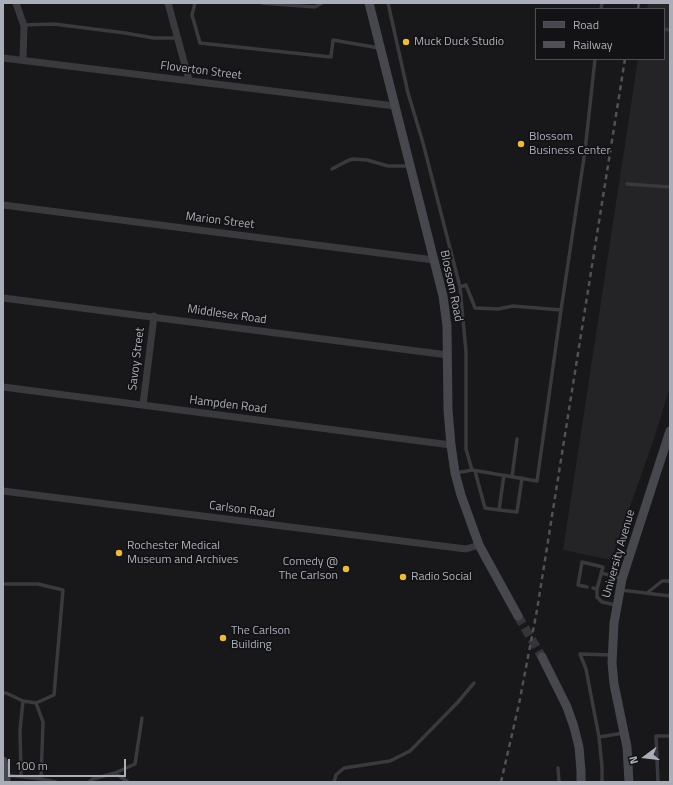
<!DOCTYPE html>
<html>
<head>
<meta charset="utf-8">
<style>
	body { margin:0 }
	#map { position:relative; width:673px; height:785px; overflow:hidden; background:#181719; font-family:"Titillium Web",sans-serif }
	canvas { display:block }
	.frame { position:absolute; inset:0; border:4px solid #aaaeb8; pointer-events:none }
	.legend { position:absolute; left:535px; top:8px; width:130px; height:52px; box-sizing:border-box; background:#131214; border:1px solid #4f5056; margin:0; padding:5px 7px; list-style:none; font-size:12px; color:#aaaeb8 }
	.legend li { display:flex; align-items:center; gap:8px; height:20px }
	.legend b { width:20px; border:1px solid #4f5056 }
	.north { position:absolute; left:625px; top:737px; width:40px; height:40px; -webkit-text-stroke:3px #131214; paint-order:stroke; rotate:255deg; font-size:11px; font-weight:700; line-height:16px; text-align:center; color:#aaaeb8 }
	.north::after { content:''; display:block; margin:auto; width:14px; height:18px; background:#aaaeb8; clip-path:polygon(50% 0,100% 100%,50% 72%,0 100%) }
	.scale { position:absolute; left:8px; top:759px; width:118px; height:18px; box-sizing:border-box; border:2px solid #aaaeb8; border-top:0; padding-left:5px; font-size:12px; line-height:14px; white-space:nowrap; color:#aaaeb8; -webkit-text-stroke:3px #131214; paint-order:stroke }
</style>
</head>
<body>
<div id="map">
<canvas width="673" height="785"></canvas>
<div class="frame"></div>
<ul class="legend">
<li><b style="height:5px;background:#47484e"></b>Road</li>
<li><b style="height:5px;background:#505157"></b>Railway</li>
</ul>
<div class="north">N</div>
<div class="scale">100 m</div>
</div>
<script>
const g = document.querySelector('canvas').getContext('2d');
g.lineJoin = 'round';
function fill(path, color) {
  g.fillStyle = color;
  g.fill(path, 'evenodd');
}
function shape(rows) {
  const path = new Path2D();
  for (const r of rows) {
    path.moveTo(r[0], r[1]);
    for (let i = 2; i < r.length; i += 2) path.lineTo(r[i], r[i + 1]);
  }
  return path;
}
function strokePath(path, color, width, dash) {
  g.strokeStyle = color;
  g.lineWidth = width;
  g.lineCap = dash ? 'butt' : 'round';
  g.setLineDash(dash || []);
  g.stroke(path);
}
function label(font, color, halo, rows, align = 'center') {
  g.font = font + ' "Titillium Web",sans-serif';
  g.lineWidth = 3.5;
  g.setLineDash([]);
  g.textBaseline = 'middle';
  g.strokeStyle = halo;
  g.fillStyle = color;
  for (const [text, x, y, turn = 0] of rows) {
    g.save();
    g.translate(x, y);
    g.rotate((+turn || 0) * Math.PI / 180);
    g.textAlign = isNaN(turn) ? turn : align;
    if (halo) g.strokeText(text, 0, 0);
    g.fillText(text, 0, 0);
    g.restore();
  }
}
fill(shape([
	[648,3,670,3,670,387,654,439,611,560,563,550,638,59,664,59,664,9,647,9]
]), '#242326');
strokePath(shape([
	[518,616,542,657]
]), '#353539', 9, [9, 4.5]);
strokePath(shape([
	[195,3,192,15,200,43,331,57,333,40,379,48],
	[262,3,315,7,322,3],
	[388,3,408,93,423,143,460,287],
	[601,9,602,3],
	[23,25,54,24,125,33,154,38,177,38],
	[664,29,670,30],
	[332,169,347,161,353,159,367,160,388,166,409,166],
	[627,184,670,187],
	[561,310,585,151,595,59],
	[475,471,485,508,499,510],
	[456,473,472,470,537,481,561,310,513,306,498,309,475,308,466,285,460,287,466,352,466,449,472,470],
	[504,475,499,510,517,512,522,478],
	[512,477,517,439],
	[601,573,621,578],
	[3,584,38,584,63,590,54,695,36,703,43,722,41,779],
	[587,587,578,585,582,562,603,567,597,589,593,588],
	[597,589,597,597,602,602,616,605],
	[621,590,670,596],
	[647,593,662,581,670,581],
	[612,655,580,654,586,669,599,737,624,733],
	[3,693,6,693,23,701,20,730,21,776],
	[23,701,36,703],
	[599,737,602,767,602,782],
	[558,768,559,782],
	[115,773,128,782],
	[7,775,41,779,56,782],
	[89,782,93,779,115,773,135,764,142,718],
	[334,782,336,775,344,768,390,761,410,751,458,702,474,683],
	[658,782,656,736,670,736]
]), '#39393e', 3.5);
strokePath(shape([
	[16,3,24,26,23,60],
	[168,3,189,80],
	[3,58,395,106],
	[3,205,434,260],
	[3,298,448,355],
	[3,387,451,445],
	[143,405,154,316],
	[3,491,466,549,479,545]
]), '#39393e', 7);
strokePath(shape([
	[369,3,443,296,447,326,448,410,451,445,455,473,461,495,479,545,518,616],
	[542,657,567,707,574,727,579,747,581,771,581,782],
	[3,761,6,775,6,782],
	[629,782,627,747,614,684,612,663,614,623,622,579,670,431]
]), '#47484e', 9);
strokePath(shape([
	[638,9,639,3],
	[501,782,519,704,537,610,625,59]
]), '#505157', 2.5, [5, 4]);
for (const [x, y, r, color] of [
	[406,42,4,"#e9bb40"],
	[521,144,4,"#e9bb40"],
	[119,553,4,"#e9bb40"],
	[346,569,4,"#e9bb40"],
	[403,577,4,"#e9bb40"],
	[223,638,4,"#e9bb40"]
]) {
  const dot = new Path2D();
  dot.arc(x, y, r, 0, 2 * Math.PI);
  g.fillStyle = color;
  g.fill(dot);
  strokePath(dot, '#131214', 1.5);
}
label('12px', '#aaaeb8', '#131214', [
	["Muck Duck Studio",414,42],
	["Blossom",529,137],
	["Business Center",529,151],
	["Rochester Medical",127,546],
	["Museum and Archives",127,560],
	["Comedy @",338,562,"right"],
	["The Carlson",338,576,"right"],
	["Radio Social",411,577],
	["The Carlson",231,631],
	["Building",231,645]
], 'left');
label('12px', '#aaaeb8', '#131214', [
	["Floverton Street",201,71,7],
	["Marion Street",220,221,7],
	["Blossom Road",451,286,78],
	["Middlesex Road",227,315,8],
	["Savoy Street",137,359,-83],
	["Hampden Road",228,405,7],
	["Carlson Road",242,510,7],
	["University Avenue",619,554,-74]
]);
</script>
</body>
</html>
